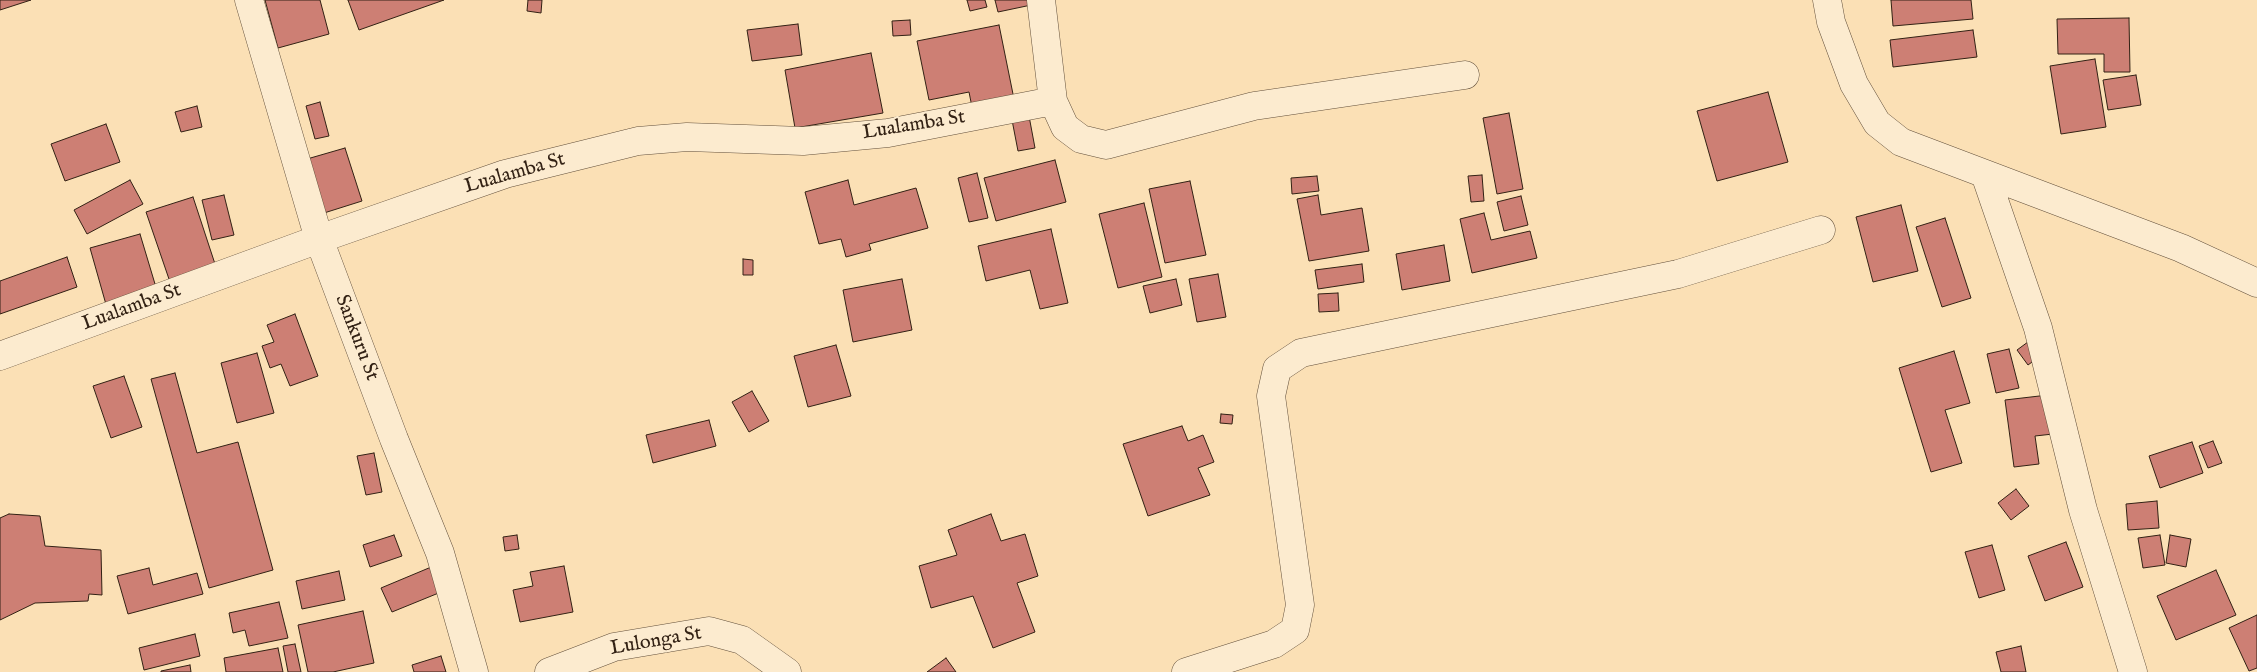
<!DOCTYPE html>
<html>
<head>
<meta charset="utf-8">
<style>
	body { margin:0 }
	canvas { display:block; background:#fbe0b5 }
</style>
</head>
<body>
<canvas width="2257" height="672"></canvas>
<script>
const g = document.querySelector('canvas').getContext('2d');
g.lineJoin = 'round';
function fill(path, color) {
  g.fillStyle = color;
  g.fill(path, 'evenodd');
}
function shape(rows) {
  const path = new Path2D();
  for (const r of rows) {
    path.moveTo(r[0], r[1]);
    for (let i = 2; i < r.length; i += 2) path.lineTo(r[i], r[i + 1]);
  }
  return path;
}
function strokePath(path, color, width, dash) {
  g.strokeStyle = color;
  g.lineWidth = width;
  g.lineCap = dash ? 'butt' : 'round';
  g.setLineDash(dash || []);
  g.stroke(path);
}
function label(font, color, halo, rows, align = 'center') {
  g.font = font + ' "IM FELL English",serif';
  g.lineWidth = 4;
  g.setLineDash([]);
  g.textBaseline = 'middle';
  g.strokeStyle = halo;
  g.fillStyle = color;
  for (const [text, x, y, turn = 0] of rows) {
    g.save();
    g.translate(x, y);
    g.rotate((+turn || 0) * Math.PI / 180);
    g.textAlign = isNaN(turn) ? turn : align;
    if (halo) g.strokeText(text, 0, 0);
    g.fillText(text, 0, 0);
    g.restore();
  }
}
const building = shape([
	[0,0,31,0,0,10,0,0],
	[265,0,320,0,329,34,278,48,265,0],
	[348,0,444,0,359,30,348,0],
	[528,0,542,0,541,13,527,11,528,0],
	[967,0,985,0,987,7,970,11,967,0],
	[995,0,1035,0,1036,4,998,12,995,0],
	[1891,0,1971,0,1973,19,1893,26,1891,0],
	[2129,18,2130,72,2104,72,2104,54,2058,54,2057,19,2129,18],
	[910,20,911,35,893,36,892,21,910,20],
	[798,24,802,55,752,61,747,30,798,24],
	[999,25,1014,99,972,107,969,92,929,100,917,41,999,25],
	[1973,30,1977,57,1893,67,1890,40,1973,30],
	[871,53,883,113,795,128,785,70,871,53],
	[2095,59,2106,127,2061,134,2050,66,2095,59],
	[2136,75,2141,105,2108,110,2103,80,2136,75],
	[1768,92,1788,162,1717,181,1697,111,1768,92],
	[320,102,329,136,315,139,306,106,320,102],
	[197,106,202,127,181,132,175,112,197,106],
	[1509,113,1523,189,1497,194,1483,118,1509,113],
	[1029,116,1035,148,1018,151,1012,120,1029,116],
	[106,124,120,162,65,181,51,144,106,124],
	[345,148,362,201,324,213,307,159,345,148],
	[1055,160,1066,202,996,221,984,178,1055,160],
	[977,173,988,218,969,222,958,178,977,173],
	[1482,175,1484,201,1471,202,1468,176,1482,175],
	[1317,176,1319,191,1292,194,1291,178,1317,176],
	[130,180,143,204,87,234,74,210,130,180],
	[848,180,854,205,916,188,928,228,869,244,871,250,846,257,841,239,819,244,805,192,848,180],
	[1190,181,1206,255,1165,263,1149,189,1190,181],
	[224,195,234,235,212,240,202,200,224,195],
	[1318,195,1321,215,1362,208,1369,251,1309,261,1297,199,1318,195],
	[1521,196,1528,225,1504,231,1497,202,1521,196],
	[193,197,216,267,170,282,146,212,193,197],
	[1144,203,1162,277,1118,288,1099,214,1144,203],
	[1901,205,1918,271,1873,282,1856,217,1901,205],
	[1484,213,1491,240,1530,231,1537,258,1472,273,1460,219,1484,213],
	[1945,218,1971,298,1942,307,1916,227,1945,218],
	[1051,229,1068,303,1040,309,1030,270,986,281,978,246,1051,229],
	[140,234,158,294,107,308,90,248,140,234],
	[1444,245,1450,281,1402,290,1396,254,1444,245],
	[67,257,77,287,0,314,0,281,67,257],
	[743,259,753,260,753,275,743,275,743,259],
	[1362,264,1364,282,1318,289,1315,270,1362,264],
	[1218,274,1226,317,1197,322,1189,279,1218,274],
	[902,279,912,330,853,342,843,290,902,279],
	[1176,279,1182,305,1150,313,1143,286,1176,279],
	[1338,293,1339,311,1319,312,1318,294,1338,293],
	[295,314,318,376,290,386,281,364,270,368,262,346,274,342,267,325,295,314],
	[2032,339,2043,354,2028,365,2017,350,2032,339],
	[836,345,851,396,808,407,794,356,836,345],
	[2009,349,2019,388,1996,393,1987,354,2009,349],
	[1954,351,1970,403,1945,410,1962,463,1931,472,1899,368,1954,351],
	[257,353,274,413,237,423,221,363,257,353],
	[175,373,197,453,238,442,273,570,209,588,151,379,175,373],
	[124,376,142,427,111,438,93,386,124,376],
	[752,391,769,421,749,432,732,402,752,391],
	[2048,395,2053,434,2035,436,2039,464,2014,467,2005,400,2048,395],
	[1221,414,1233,415,1232,424,1220,423,1221,414],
	[709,420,716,446,653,463,646,435,709,420],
	[1182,426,1188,441,1203,435,1214,462,1198,468,1210,495,1148,516,1123,444,1182,426],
	[2213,441,2222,463,2208,468,2199,446,2213,441],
	[2192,442,2203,473,2160,488,2149,456,2192,442],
	[374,453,382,492,366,495,357,456,374,453],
	[2016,489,2029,506,2011,520,1998,503,2016,489],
	[2157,501,2159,528,2128,530,2126,504,2157,501],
	[9,514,40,516,45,546,101,550,102,595,89,594,88,601,35,603,0,620,0,518,9,514],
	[991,514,1001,541,1025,534,1038,576,1017,583,1035,632,993,648,973,596,931,608,919,566,957,555,948,530,991,514],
	[394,535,402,556,370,567,363,545,394,535],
	[517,535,519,549,505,551,503,537,517,535],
	[2160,535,2165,565,2143,568,2138,538,2160,535],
	[2170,535,2191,539,2186,567,2166,563,2170,535],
	[2066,542,2083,587,2045,601,2028,556,2066,542],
	[1992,545,2005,590,1979,598,1965,552,1992,545],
	[436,565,446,590,392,612,381,588,436,565],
	[564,566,573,612,520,622,513,590,533,586,530,572,564,566],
	[149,568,153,585,197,573,203,594,128,614,117,576,149,568],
	[2216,570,2236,615,2176,640,2157,596,2216,570],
	[339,571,345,600,302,609,296,581,339,571],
	[279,602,288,638,249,646,245,630,233,633,229,613,279,602],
	[363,611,374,663,333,672,308,672,298,625,363,611],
	[2257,615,2257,668,2249,671,2229,628,2257,615],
	[195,634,200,656,144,670,139,648,195,634],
	[295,644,301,672,288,672,283,646,295,644],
	[2021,646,2026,672,2001,672,1996,652,2021,646],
	[278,648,283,672,226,672,224,658,278,648],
	[441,656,446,672,414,672,412,665,441,656],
	[946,658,956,672,927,672,946,658],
	[190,665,191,672,161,672,161,671,190,665]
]);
fill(building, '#cd7f74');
strokePath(building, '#322114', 1);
const street = shape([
	[249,0,319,239,394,439,440,553,474,672],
	[1041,0,1053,101,1065,127,1081,139,1106,145,1254,106,1465,75],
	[1827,0,1831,22,1854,84,1877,123,1901,142,2181,248,2257,283],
	[1985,174,2038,328,2083,510,2133,672],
	[0,356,319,239,505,174,638,141,687,137,803,141,888,133,1053,101],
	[549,672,614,647,709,631,742,640,787,672],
	[1186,672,1274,644,1295,630,1300,605,1271,396,1277,369,1301,353,1678,274,1821,230]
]);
strokePath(street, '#64513c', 29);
strokePath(street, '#fcebcf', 28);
label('20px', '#322114', '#fcebcf', [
	["Lualamba St",914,126,-9],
	["Lualamba St",515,174,-16],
	["Lualamba St",132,308,-20],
	["Sankuru St",356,338,69],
	["Lulonga St",656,642,-10]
]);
</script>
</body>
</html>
